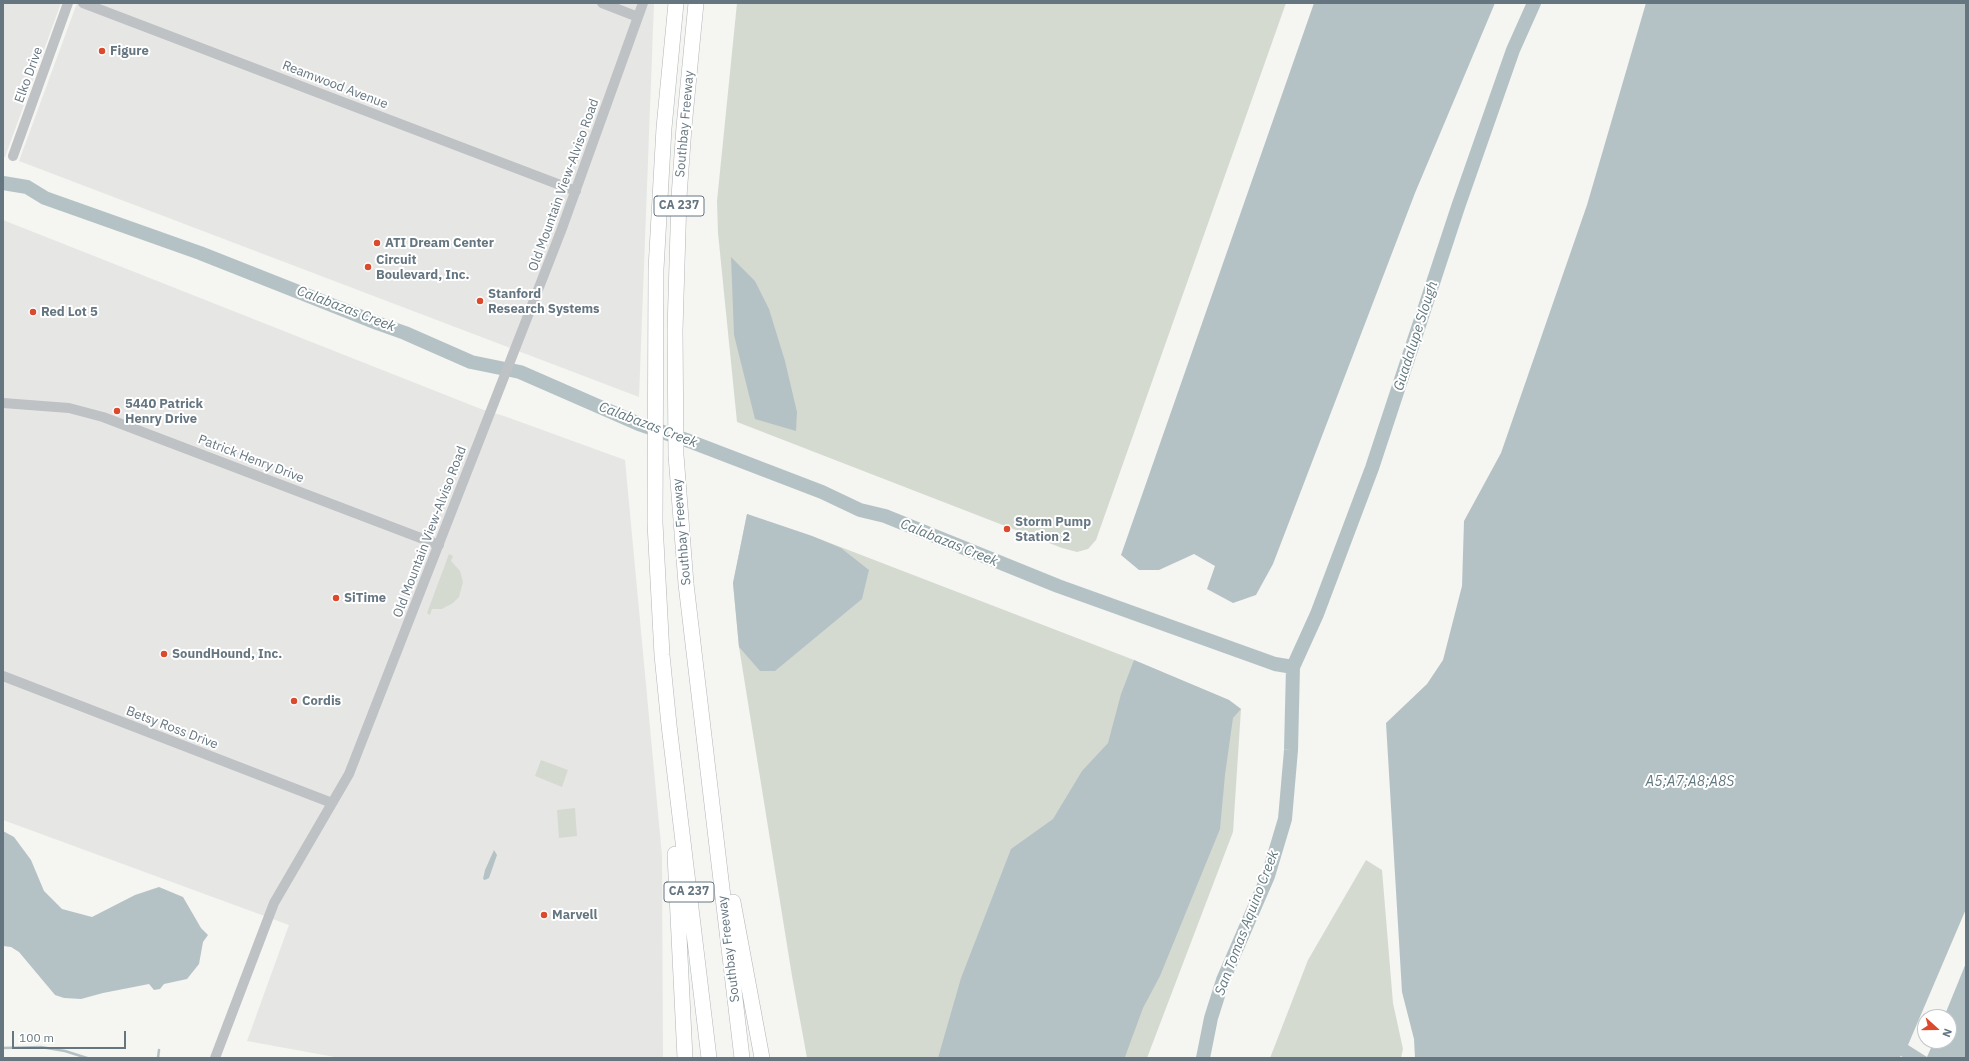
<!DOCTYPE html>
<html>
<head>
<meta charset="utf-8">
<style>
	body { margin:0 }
	#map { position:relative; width:1969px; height:1061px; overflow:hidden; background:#f5f5f1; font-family:"IBM Plex Sans",sans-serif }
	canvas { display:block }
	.frame { position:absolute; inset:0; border:4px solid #657681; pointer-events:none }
	.north { position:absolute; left:1917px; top:1009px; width:40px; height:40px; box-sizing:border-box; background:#fff; border:1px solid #c1c8cd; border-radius:50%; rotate:111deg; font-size:11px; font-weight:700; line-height:16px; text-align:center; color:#657681 }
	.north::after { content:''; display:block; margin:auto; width:14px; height:18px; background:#db4a2c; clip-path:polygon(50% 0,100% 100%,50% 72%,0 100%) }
	.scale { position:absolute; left:12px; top:1031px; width:114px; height:18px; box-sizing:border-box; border:2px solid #657681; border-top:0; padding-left:5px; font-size:12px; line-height:14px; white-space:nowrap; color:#657681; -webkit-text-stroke:3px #fff; paint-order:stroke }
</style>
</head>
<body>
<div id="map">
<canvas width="1969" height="1061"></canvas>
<div class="frame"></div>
<div class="north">N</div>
<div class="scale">100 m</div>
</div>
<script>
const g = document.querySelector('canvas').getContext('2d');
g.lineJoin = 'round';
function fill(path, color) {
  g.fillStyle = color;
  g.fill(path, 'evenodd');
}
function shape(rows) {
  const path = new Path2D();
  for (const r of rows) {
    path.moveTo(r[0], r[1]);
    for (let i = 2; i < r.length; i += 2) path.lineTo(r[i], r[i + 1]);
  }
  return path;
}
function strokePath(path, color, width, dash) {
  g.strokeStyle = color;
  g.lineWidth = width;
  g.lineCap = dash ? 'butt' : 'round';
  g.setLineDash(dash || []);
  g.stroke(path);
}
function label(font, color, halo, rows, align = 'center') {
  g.font = font + ' "IBM Plex Sans",sans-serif';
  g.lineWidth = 4;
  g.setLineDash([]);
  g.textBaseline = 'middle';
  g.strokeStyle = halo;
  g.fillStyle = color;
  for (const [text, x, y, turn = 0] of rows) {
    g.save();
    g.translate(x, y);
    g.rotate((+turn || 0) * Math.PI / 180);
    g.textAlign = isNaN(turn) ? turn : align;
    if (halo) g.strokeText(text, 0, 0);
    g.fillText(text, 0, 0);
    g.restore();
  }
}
fill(shape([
	[3,3,61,3,5,157,3,157],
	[77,3,654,3,639,397,19,161],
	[3,220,481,409,504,416,625,460,662,856,663,1058,340,1058,247,1041,289,925,3,820]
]), '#e6e6e5');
fill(shape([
	[737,3,1286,3,1096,540,1088,549,1077,552,1062,548,737,422,718,233,717,201],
	[747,514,812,536,1134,660,1229,700,1241,709,1233,832,1147,1058,807,1058,792,976,739,647,733,583],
	[449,554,453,556,451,561,460,571,463,582,459,597,453,603,442,609,432,609,430,615,427,613],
	[541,760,568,770,562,787,535,776],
	[575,808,577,836,559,838,557,810],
	[1366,860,1382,870,1393,1003,1403,1049,1401,1058,1270,1058,1308,960]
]), '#d5dad1');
fill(shape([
	[1314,3,1495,3,1415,193,1273,564,1256,595,1233,603,1207,589,1215,566,1194,554,1159,570,1139,570,1121,555],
	[1646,3,1966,3,1966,909,1908,1045,1927,1057,1934,1041,1949,1041,1949,1017,1944,1017,1966,963,1966,1058,1904,1058,1901,1056,1899,1058,1415,1058,1414,1039,1402,992,1386,723,1427,684,1443,660,1462,586,1464,521,1501,453,1587,205],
	[731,257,755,281,769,309,785,361,797,412,796,431,755,419,734,335],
	[747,514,812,536,841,548,869,570,862,599,775,671,760,671,739,647,733,583],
	[1134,660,1229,700,1241,709,1233,718,1225,775,1220,829,1160,976,1143,1008,1125,1057,938,1058,961,978,1011,849,1053,819,1082,771,1108,743,1121,694],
	[3,831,14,837,31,860,44,891,62,909,92,917,135,895,159,887,183,897,201,928,208,935,203,942,199,964,187,979,164,984,160,989,154,990,149,984,103,993,81,999,64,998,55,995,19,952,11,947,3,946],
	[494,850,497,855,489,878,485,880,483,879,485,870]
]), '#b5c2c5');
strokePath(shape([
	[3,1048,41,1047,65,1051,87,1058],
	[158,1058,159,1050]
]), '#b5c2c5', 2.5);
strokePath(shape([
	[3,183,27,187,45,198,200,253,377,323,405,333,471,362,520,372,639,424,689,441,822,492,860,510,885,516,1058,586,1275,664,1293,667],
	[1203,1058,1211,1018,1223,980,1268,876,1285,819,1291,750,1293,667,1317,614,1372,468,1458,207,1513,50,1534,3]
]), '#b5c2c5', 14);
const highway = shape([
	[676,3,664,128,656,269,655,523,662,655,669,725,709,1058],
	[696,3,684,127,679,197,675,330,676,455,686,584,742,1058],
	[675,854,685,1058],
	[733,902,762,1058]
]);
strokePath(highway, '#b1b5b8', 16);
strokePath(shape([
	[83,3,576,191],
	[602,3,638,17],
	[13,156,68,3],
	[3,403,69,408,103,417,439,545],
	[3,676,332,803],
	[215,1058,274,903,349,774,561,231,643,3]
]), '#bec2c5', 10);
strokePath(highway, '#fff', 15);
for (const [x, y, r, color] of [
	[102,51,4,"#db4a2c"],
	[377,243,4,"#db4a2c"],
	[368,267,4,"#db4a2c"],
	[480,301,4,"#db4a2c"],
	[33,312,4,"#db4a2c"],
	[117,411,4,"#db4a2c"],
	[1007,529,4,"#db4a2c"],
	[336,598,4,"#db4a2c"],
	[164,654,4,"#db4a2c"],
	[294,701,4,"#db4a2c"],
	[544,915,4,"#db4a2c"]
]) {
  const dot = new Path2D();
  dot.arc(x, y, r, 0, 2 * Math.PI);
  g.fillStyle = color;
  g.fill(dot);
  strokePath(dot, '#fff', 1.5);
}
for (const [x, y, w] of [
	[679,206,50],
	[689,892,50]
]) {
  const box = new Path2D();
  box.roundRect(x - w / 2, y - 10, w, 20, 3);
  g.fillStyle = '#fff';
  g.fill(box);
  strokePath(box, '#657681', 1);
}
label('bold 12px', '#657681', null, [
	["CA 237",679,206],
	["CA 237",689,892]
]);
label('bold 13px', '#657681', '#fff', [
	["Figure",110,51],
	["ATI Dream Center",385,243],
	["Circuit",376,260],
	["Boulevard, Inc.",376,275],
	["Stanford",488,294],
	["Research Systems",488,309],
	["Red Lot 5",41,312],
	["5440 Patrick",125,404],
	["Henry Drive",125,419],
	["Storm Pump",1015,522],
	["Station 2",1015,537],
	["SiTime",344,598],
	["SoundHound, Inc.",172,654],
	["Cordis",302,701],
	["Marvell",552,915]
], 'left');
label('13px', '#657681', '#fff', [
	["Elko Drive",29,75,-70],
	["Reamwood Avenue",335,85,21],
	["Southbay Freeway",685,124,-85],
	["Old Mountain View-Alviso Road",564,185,-70],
	["Patrick Henry Drive",251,459,21],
	["Old Mountain View-Alviso Road",430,532,-69],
	["Southbay Freeway",682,532,-95],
	["Betsy Ross Drive",172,728,21],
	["Southbay Freeway",729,949,-97]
]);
label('italic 14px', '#61787f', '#fff', [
	["Calabazas Creek",346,309,21],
	["Guadalupe Slough",1416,336,-72],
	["Calabazas Creek",648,425,21],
	["Calabazas Creek",949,543,22],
	["A5;A7;A8;A8S",1690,782],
	["San Tomas Aquino Creek",1247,923,-69]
]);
</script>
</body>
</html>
